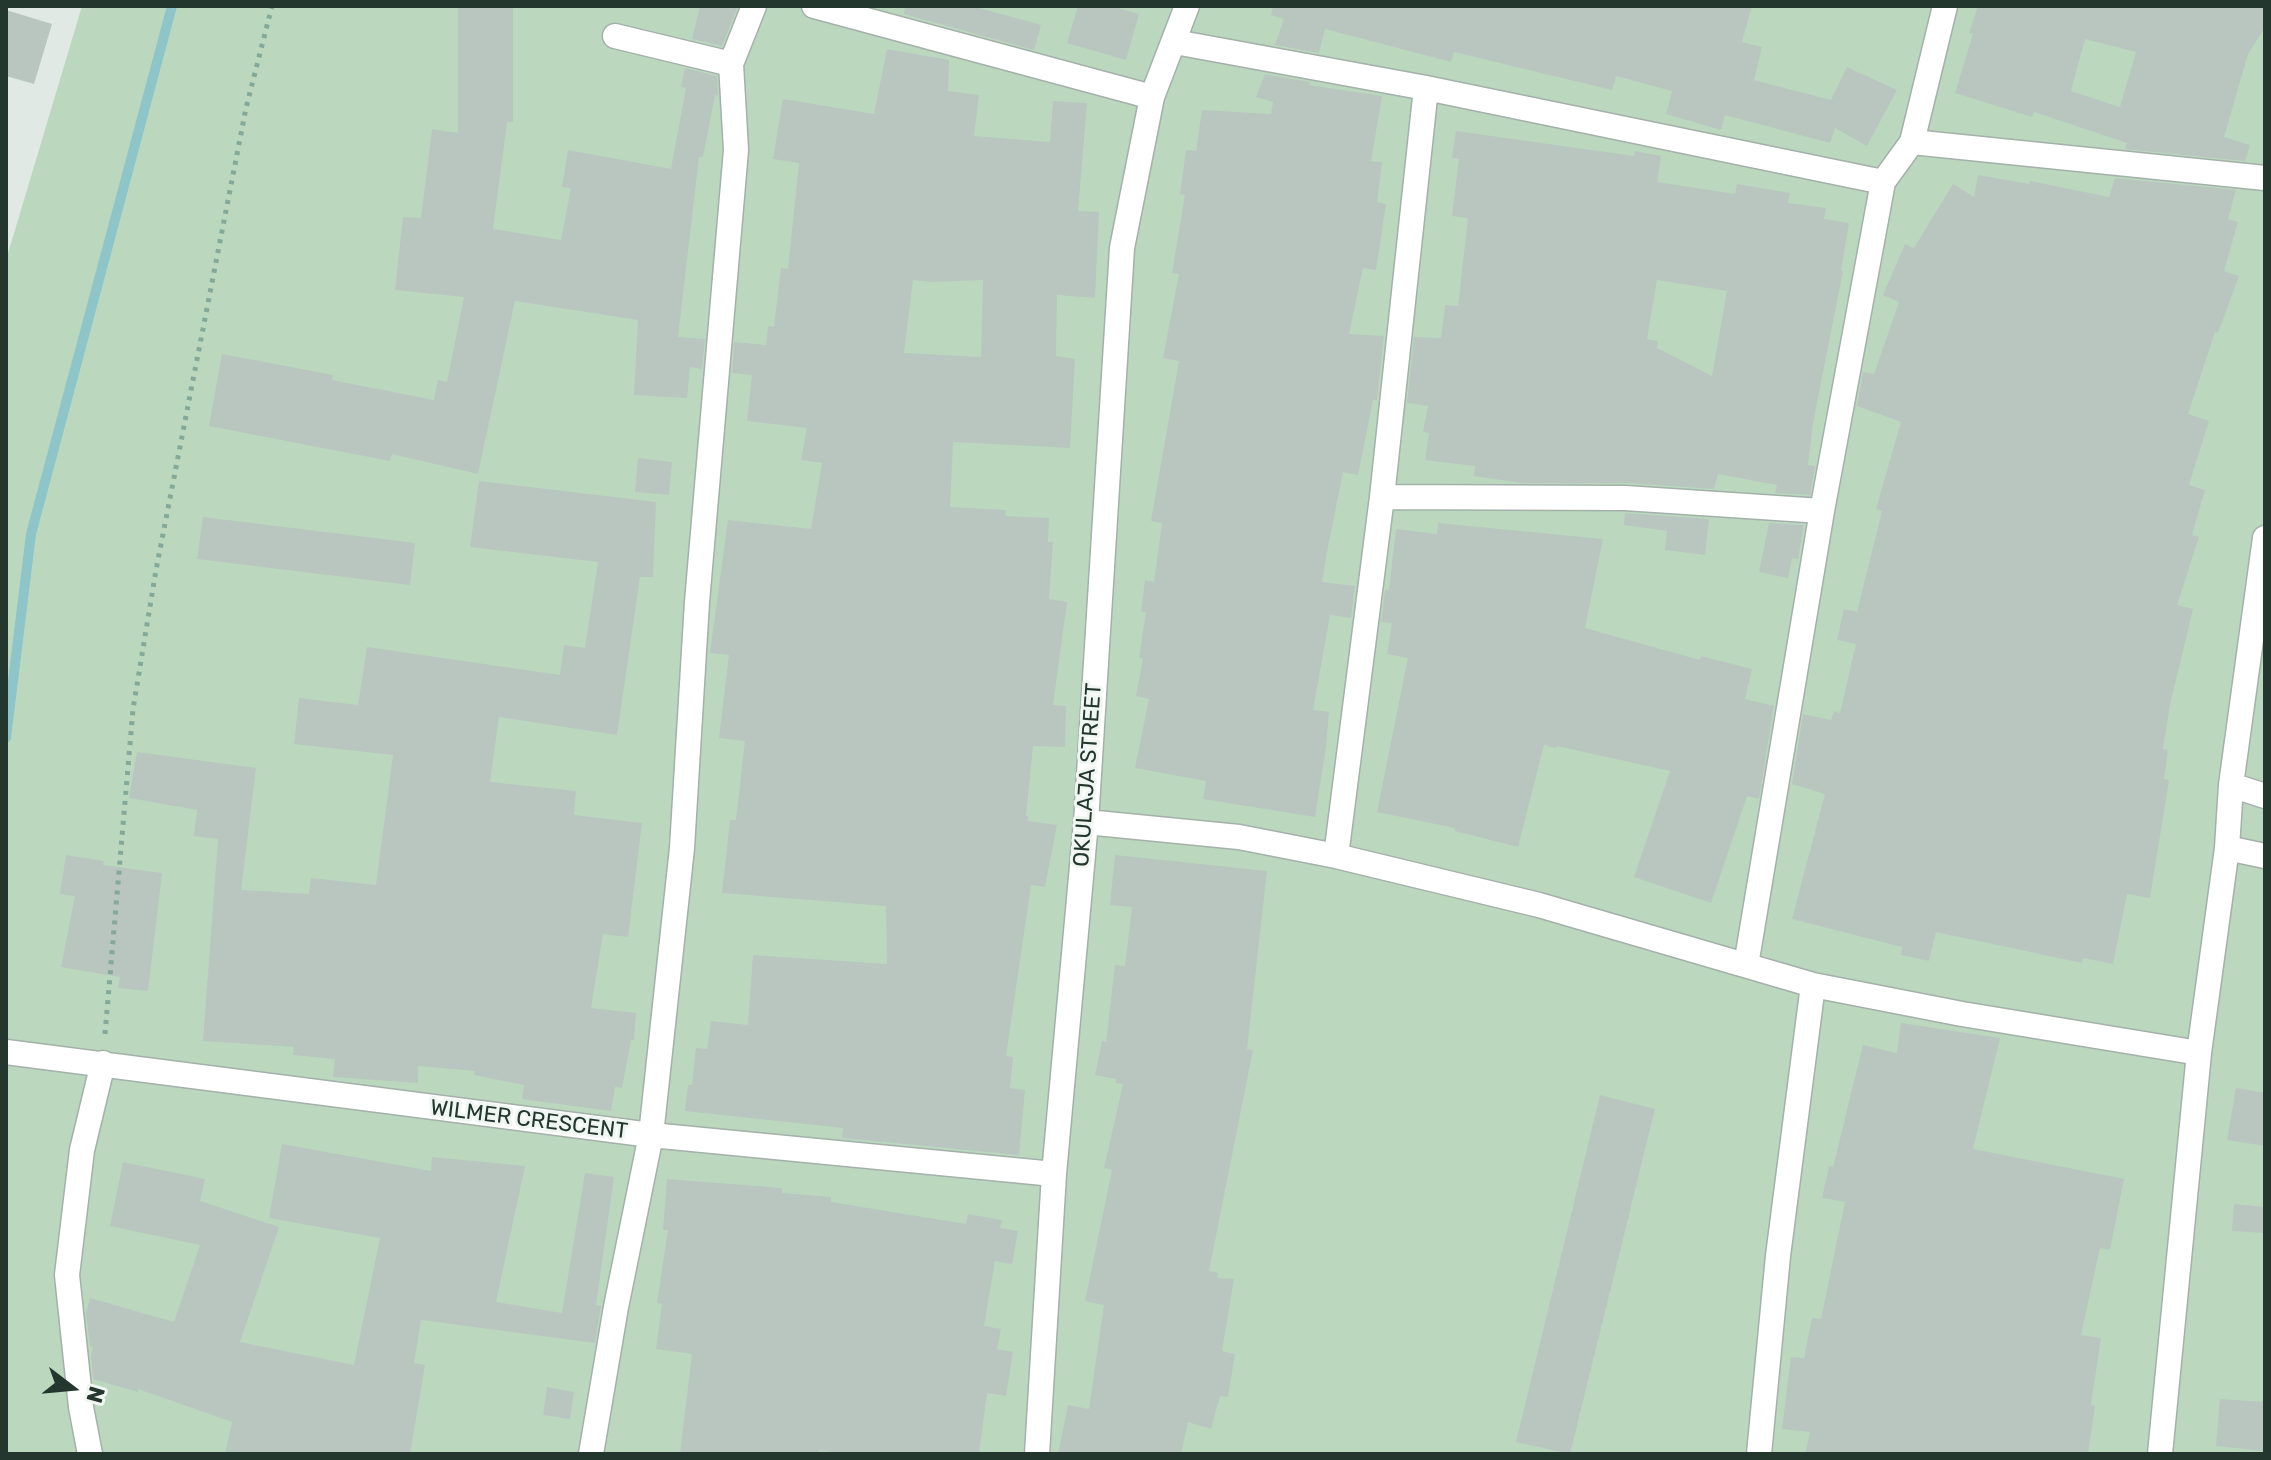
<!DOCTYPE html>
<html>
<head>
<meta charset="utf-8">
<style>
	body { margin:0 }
	#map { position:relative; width:2271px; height:1460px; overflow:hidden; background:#e0e9e4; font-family:Rubik,sans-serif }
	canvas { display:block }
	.frame { position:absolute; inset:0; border:8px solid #23372f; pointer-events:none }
	.north { position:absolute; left:32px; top:1348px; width:80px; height:80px; -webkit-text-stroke:6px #f0f6f2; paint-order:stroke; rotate:106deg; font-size:22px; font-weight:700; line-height:32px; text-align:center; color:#23372f }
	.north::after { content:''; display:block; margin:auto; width:28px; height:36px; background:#23372f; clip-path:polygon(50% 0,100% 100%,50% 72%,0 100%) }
</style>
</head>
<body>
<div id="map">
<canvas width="2271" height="1460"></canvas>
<div class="frame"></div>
<div class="north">N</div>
</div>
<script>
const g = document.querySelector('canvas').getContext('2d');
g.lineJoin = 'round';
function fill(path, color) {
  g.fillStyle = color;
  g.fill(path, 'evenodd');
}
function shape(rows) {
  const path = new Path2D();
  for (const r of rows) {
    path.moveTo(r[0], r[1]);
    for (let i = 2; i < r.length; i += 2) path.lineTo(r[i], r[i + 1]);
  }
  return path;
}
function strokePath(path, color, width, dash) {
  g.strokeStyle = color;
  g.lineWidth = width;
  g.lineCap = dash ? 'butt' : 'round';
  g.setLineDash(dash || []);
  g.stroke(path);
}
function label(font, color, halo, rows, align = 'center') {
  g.font = font + ' Rubik,sans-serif';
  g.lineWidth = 6;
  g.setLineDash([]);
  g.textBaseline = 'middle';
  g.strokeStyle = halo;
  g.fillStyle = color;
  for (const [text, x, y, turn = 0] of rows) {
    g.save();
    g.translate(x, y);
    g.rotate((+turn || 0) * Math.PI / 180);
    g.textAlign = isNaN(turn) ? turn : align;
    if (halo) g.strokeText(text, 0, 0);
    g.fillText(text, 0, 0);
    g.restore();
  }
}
fill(shape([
	[82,6,2265,6,2265,1454,6,1454,6,260]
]), '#bbd8bf');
strokePath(shape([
	[6,738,31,534,172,6]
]), '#8ec5c8', 10);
fill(shape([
	[458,6,513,6,513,122,507,122,493,229,561,240,571,188,562,187,568,150,671,169,686,88,681,87,685,68,717,76,718,96,715,95,703,157,699,157,678,337,705,339,702,369,690,367,687,398,634,395,638,320,515,301,478,474,392,454,390,461,209,426,222,354,333,375,332,380,434,400,438,380,447,382,464,297,395,290,403,217,421,218,432,129,458,133],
	[700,6,738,6,722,46,692,39],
	[905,6,972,6,1041,25,1034,50,904,14],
	[1078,6,1111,6,1139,14,1126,60,1067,43],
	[1273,6,1752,6,1742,42,1762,47,1754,80,1831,100,1847,67,1897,90,1867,146,1835,128,1830,143,1725,115,1721,130,1666,114,1672,91,1616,76,1612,90,1454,52,1451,62,1325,29,1319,53,1275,45,1284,19,1271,15],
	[1978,6,2265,6,2265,27,2248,54,2224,137,2250,145,2245,161,2125,149,2127,143,2034,112,2032,117,1955,93,1973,34,1969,33],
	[2085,39,2136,52,2120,107,2071,91],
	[6,10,52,24,34,84,6,76],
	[887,49,949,60,948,91,979,95,974,136,1050,142,1053,101,1087,103,1078,211,1099,212,1095,298,1057,295,1056,356,1075,359,1070,448,953,442,950,507,1006,510,1005,516,1049,518,1048,542,1053,542,1049,599,1067,602,1053,705,1066,706,1065,747,1033,746,1026,816,1028,816,1028,821,1057,825,1045,887,1031,885,1006,1056,1013,1057,1010,1088,1025,1090,1019,1155,842,1138,843,1128,685,1111,688,1085,692,1085,696,1048,707,1049,711,1021,748,1025,753,955,887,964,886,906,722,893,730,820,736,820,745,741,719,738,729,655,710,653,728,520,811,529,822,463,801,460,807,428,747,421,752,375,732,373,734,342,766,345,768,326,774,327,781,268,788,269,799,163,773,159,783,99,874,114],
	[913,280,931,282,983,280,981,357,904,353],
	[1265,74,1310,82,1309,85,1382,96,1371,161,1382,162,1377,202,1386,204,1376,270,1363,268,1349,334,1384,336,1377,400,1373,400,1358,475,1343,472,1327,552,1322,582,1355,586,1351,618,1330,615,1313,710,1329,712,1326,747,1315,817,1203,799,1206,781,1135,768,1149,699,1136,696,1143,658,1139,658,1146,612,1141,612,1145,580,1154,582,1162,523,1151,521,1179,361,1163,358,1179,274,1172,273,1185,195,1180,194,1186,150,1196,151,1202,110,1271,114,1273,102,1256,97],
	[1456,131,1634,156,1635,151,1661,156,1657,182,1735,194,1737,184,1790,193,1788,203,1826,208,1824,219,1849,223,1841,271,1843,271,1813,423,1808,465,1815,466,1810,495,1775,493,1777,485,1718,474,1714,489,1626,483,1521,483,1474,476,1475,466,1425,460,1429,433,1423,432,1428,406,1407,403,1414,337,1441,338,1445,305,1458,306,1468,218,1452,216,1459,159,1452,158],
	[1657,280,1727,291,1712,376,1657,348,1658,341,1647,339],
	[1978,175,2029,184,2030,181,2109,197,2115,178,2236,190,2228,219,2238,222,2224,271,2239,276,2218,333,2215,332,2188,414,2209,421,2189,485,2205,490,2192,535,2199,537,2177,605,2193,609,2170,705,2163,749,2168,750,2164,779,2169,780,2150,898,2127,894,2113,964,2083,958,2082,963,1936,932,1929,961,1901,955,1902,947,1792,919,1825,794,1792,784,1803,714,1831,720,1834,711,1840,713,1856,644,1837,640,1844,609,1857,612,1882,511,1876,509,1901,422,1857,406,1863,372,1874,374,1899,302,1883,295,1905,244,1914,248,1953,184,1974,197],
	[638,458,672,462,669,495,635,492],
	[479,481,656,502,653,577,640,577,617,735,499,717,490,782,576,791,574,815,642,823,628,937,603,934,591,1008,636,1013,634,1040,631,1040,622,1088,615,1087,611,1111,522,1099,524,1085,474,1075,475,1071,418,1066,418,1083,333,1077,335,1059,293,1055,294,1047,203,1041,218,839,194,836,197,810,129,798,137,752,256,768,241,890,309,894,311,878,376,885,393,755,294,744,299,698,358,705,367,647,560,675,564,645,585,648,598,562,470,547],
	[1625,513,1709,519,1705,555,1665,550,1667,531,1624,525],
	[203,517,415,543,410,585,197,559],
	[1438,523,1603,539,1585,628,1700,660,1701,656,1752,669,1745,699,1774,706,1759,799,1747,796,1711,903,1634,877,1670,771,1557,746,1556,748,1544,745,1518,847,1455,831,1455,828,1377,812,1408,658,1387,654,1392,623,1381,622,1385,590,1389,590,1396,529,1437,534],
	[1769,523,1804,525,1798,559,1792,558,1788,578,1759,572],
	[66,855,104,861,103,865,162,873,148,991,118,988,120,977,61,967,75,896,60,894],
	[1115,855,1267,871,1247,1049,1253,1050,1209,1271,1218,1273,1217,1278,1234,1279,1222,1351,1235,1354,1228,1397,1220,1396,1211,1429,1188,1422,1181,1454,1058,1454,1068,1405,1089,1409,1104,1305,1085,1301,1112,1170,1104,1168,1123,1084,1116,1083,1116,1079,1095,1075,1102,1041,1106,1042,1115,965,1125,966,1132,907,1110,905],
	[1901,1023,2000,1038,1973,1149,2124,1179,2110,1250,2100,1248,2081,1335,2101,1338,2091,1405,2095,1406,2088,1454,1805,1454,1810,1432,1782,1429,1791,1357,1804,1358,1812,1318,1821,1319,1845,1202,1822,1198,1829,1166,1833,1167,1863,1045,1897,1053],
	[2236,1088,2265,1093,2265,1146,2227,1140],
	[1600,1095,1655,1109,1570,1454,1516,1442],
	[282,1144,431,1171,432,1157,525,1166,496,1302,562,1313,585,1173,614,1177,596,1305,601,1306,595,1343,421,1320,414,1363,425,1365,410,1454,225,1454,232,1422,138,1389,138,1392,93,1379,91,1355,93,1347,90,1346,86,1313,90,1298,174,1322,200,1245,110,1226,123,1162,205,1179,200,1201,279,1227,240,1342,354,1365,380,1238,269,1218],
	[667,1179,782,1188,782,1193,831,1197,831,1202,966,1224,968,1214,1002,1220,1000,1228,1018,1231,1012,1264,995,1261,984,1326,1001,1329,997,1349,1013,1352,1006,1396,987,1393,979,1454,851,1454,819,1450,818,1454,680,1454,692,1354,656,1349,662,1304,657,1303,668,1230,663,1230],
	[2234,1204,2265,1207,2265,1233,2232,1231],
	[547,1387,574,1392,570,1419,543,1415],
	[2220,1399,2265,1402,2265,1451,2216,1446]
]), '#b8c6bf');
const minor = shape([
	[814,6,1152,97],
	[615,36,731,64],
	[1175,42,1426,88,1883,182],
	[1912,142,2265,178],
	[1382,497,1625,498,1822,511],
	[2231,785,2265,796],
	[1086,822,1239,837,1336,856,1539,905,1813,985,1962,1014,2199,1053],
	[2227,848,2265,856],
	[1336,856,1382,497,1426,88],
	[1746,965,1822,511,1883,182,1912,142,1945,6],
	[6,1052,651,1135,1054,1174],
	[90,1454,81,1407,67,1275,82,1150,103,1063],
	[591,1454,616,1307,651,1135,682,848,697,602,736,150,731,64,754,6],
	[1037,1454,1054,1174,1086,822,1122,248,1152,97,1187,6],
	[1759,1454,1778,1256,1813,985],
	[2160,1454,2199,1053,2227,848,2231,785,2265,538]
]);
strokePath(minor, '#a4b0aa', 27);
strokePath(shape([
	[105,1034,133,709,156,570,246,108,272,6]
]), '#84a999', 5, [4, 6]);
strokePath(minor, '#fff', 24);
label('22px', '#23372f', '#f0f6f2', [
	["OKULAJA STREET",1088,775,-86],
	["WILMER CRESCENT",529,1120,7]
]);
</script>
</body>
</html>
